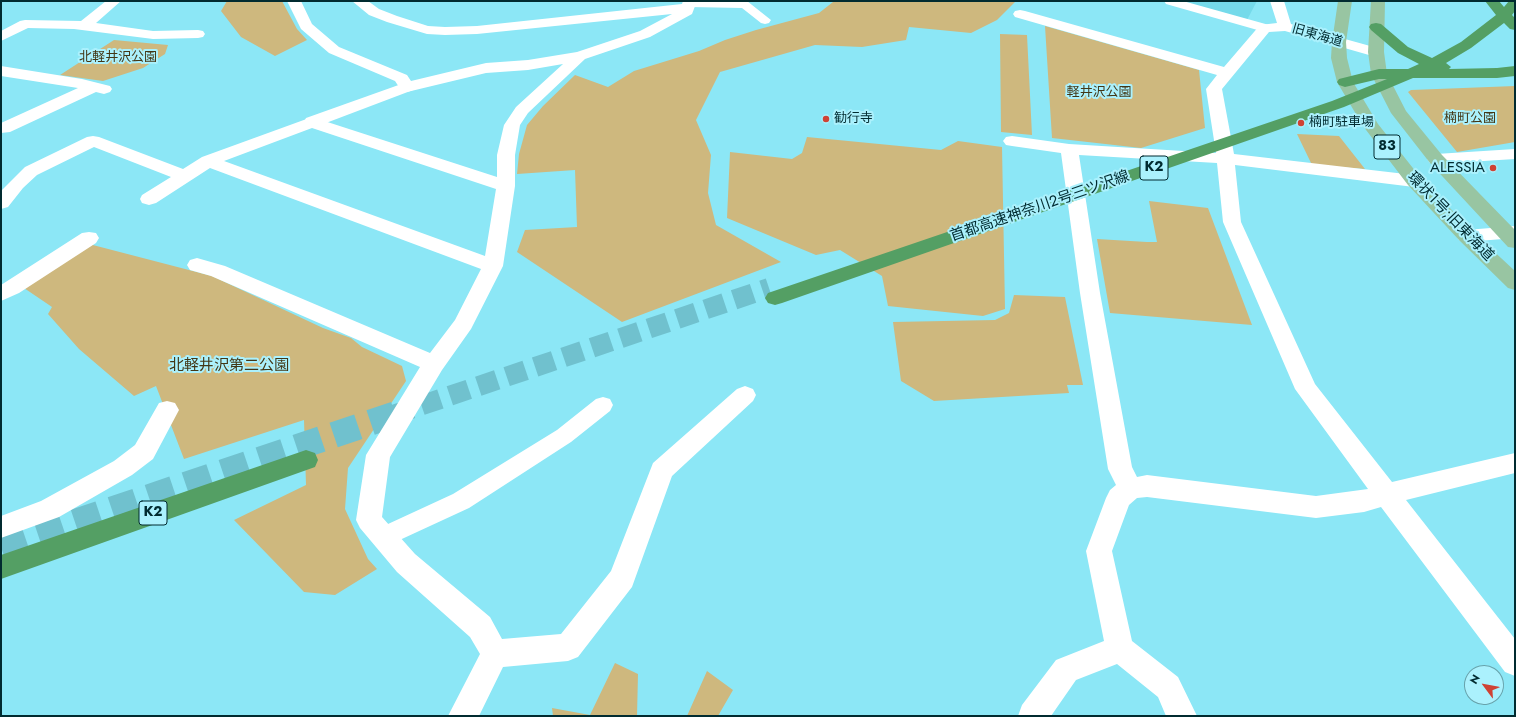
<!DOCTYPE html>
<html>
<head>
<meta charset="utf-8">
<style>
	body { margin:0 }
	#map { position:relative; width:1516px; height:717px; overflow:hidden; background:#8ce7f6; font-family:Jost,sans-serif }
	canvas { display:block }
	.frame { position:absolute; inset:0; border:2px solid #012b30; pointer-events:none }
	.north { position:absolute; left:1464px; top:665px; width:40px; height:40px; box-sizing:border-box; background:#abf1fd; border:1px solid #67a2ab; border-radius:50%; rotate:302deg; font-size:11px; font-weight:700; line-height:16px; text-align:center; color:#012b30 }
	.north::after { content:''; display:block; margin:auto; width:14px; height:18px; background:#cf4234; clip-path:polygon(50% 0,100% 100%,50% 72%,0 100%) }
</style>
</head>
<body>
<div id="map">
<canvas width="1516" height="717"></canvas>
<div class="frame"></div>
<div class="north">N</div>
</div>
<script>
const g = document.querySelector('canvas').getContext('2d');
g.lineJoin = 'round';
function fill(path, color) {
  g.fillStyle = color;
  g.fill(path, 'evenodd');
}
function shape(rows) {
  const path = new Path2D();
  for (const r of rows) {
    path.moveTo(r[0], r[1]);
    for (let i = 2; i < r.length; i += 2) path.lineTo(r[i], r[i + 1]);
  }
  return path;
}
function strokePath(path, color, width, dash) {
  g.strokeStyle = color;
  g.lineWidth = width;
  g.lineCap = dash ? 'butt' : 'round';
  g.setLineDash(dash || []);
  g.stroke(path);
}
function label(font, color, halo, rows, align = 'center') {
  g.font = font + ' Jost,"Noto Sans JP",sans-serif';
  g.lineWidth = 4;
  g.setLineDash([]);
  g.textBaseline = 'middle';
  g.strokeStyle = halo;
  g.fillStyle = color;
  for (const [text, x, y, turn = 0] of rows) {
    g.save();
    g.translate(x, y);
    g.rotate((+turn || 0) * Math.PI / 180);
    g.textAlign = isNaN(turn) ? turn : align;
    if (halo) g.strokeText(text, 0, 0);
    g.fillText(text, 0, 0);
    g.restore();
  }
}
fill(shape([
	[1184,1,1257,1,1247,20,1182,2]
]), '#75daea');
fill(shape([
	[227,1,282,1,297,29,307,40,275,56,241,37,221,11],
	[1016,1,997,20,971,33,909,27,906,40,862,47,815,45,720,72,696,120,711,155,708,193,716,225,781,262,622,322,517,252,525,230,577,227,575,170,517,174,519,154,527,125,543,106,575,75,608,87,634,71,699,51,725,40,756,30,819,13,833,2],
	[1045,26,1199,70,1205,128,1141,148,1052,138],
	[1000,34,1027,35,1032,135,1001,132],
	[114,40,168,45,165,54,143,68,103,81,60,75],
	[1515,86,1515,142,1457,152,1408,92,1411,90],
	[1297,134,1339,136,1365,169,1312,165],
	[807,137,941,150,958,141,1002,147,1005,309,983,316,888,306,882,276,840,250,816,255,727,218,730,152,792,159,802,153],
	[1149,201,1208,208,1252,325,1110,313,1097,239,1147,242,1157,242],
	[89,244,212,276,323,328,351,338,362,347,402,366,406,381,348,468,345,509,368,559,377,569,335,595,304,592,234,520,306,485,304,420,184,459,156,386,134,396,79,349,48,314,52,307,24,288],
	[1014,295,1065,297,1083,385,1067,385,1069,393,934,401,901,381,893,322,995,320,1009,313],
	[615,663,638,674,637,716,553,716,552,708,590,715],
	[707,671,733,690,718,716,687,716]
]), '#ceb87e');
strokePath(shape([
	[393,415,769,288]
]), '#70c1ce', 20, [20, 10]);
strokePath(shape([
	[1,547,396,414]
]), '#70c1ce', 26, [26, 13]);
fill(shape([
	[685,1,747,1,771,20,769,23,765,24,761,23,742,8,690,7,686,6,684,3,685,1],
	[1164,1,1183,1,1269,25,1271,28,1269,31,1261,31,1166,4,1164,1],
	[603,397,610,399,613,405,610,411,571,442,469,508,391,544,383,547,375,544,372,537,375,530,453,494,557,430,596,399,603,397]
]), '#fff');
fill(shape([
	[407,82,413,84,415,87,413,90,318,126,312,127,306,126,304,122,306,118,407,82]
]), '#fff');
fill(shape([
	[106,1,121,1,96,23,153,31,198,30,203,31,205,34,203,37,198,38,153,39,74,29,28,28,1,41,1,31,20,21,25,20,81,21,106,1],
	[287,1,301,1,312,24,339,47,407,75,411,81,486,63,528,60,577,52,640,31,672,14,477,34,445,35,427,34,387,22,369,15,352,1,368,1,379,9,397,16,428,26,445,27,477,26,682,4,683,1,697,1,692,14,650,37,585,59,528,113,520,125,515,155,515,186,503,266,471,329,442,370,390,457,382,517,415,554,490,617,502,639,561,634,611,571,653,463,737,389,745,386,753,389,756,395,753,401,672,476,632,587,578,657,568,661,503,667,479,716,448,716,480,654,470,637,397,572,360,528,356,520,366,455,420,367,211,276,190,270,187,265,190,260,197,258,225,266,430,353,455,320,481,269,210,168,156,203,149,205,142,203,140,199,142,195,171,177,94,147,37,175,23,188,8,207,1,209,1,191,25,167,87,137,93,136,99,137,183,169,202,157,312,117,497,177,497,155,504,125,516,107,563,64,528,70,486,73,407,92,401,90,395,81,329,53,301,29,287,1],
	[312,128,496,189,485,256,224,161,312,128],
	[1270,1,1284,1,1291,24,1381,49,1384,52,1381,55,1376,57,1285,31,1269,32,1222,89,1234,154,1414,175,1420,177,1423,181,1420,185,1414,187,1235,165,1241,222,1315,384,1392,482,1515,453,1515,473,1406,500,1515,639,1515,676,1505,672,1381,507,1364,512,1316,518,1147,497,1137,498,1129,505,1112,551,1132,641,1178,677,1197,716,1166,716,1158,697,1117,664,1076,680,1051,716,1018,716,1022,705,1056,660,1104,641,1086,551,1106,498,1110,490,1116,485,1108,469,1080,293,1061,153,1012,146,1006,145,1003,141,1006,137,1012,136,1069,144,1216,153,1206,89,1217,75,1015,17,1013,14,1015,11,1020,10,1025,11,1224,67,1260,25,1277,23,1270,1],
	[1079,155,1217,163,1223,222,1295,389,1368,489,1316,496,1147,475,1137,477,1132,467,1100,293,1079,155],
	[1,66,82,79,110,86,112,89,110,92,104,94,96,92,10,132,1,133,1,123,78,88,1,76,1,66],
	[1515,149,1515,159,1436,164,1430,163,1427,159,1430,155,1436,154,1515,149],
	[89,232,96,233,99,238,96,243,19,293,1,301,1,285,82,233,89,232],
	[167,401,175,403,179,410,153,459,132,475,59,517,1,538,1,516,41,501,114,461,135,445,159,403,167,401]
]), '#fff');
fill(shape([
	[1515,226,1515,238,1466,242,1459,240,1456,236,1459,232,1466,230,1515,226]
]), '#fff');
fill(shape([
	[1338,1,1352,1,1346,42,1347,58,1353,82,1378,124,1420,177,1473,232,1515,271,1515,290,1508,288,1459,240,1408,185,1363,126,1337,82,1331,58,1332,42,1338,1],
	[1371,1,1385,1,1384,52,1387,74,1406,111,1442,155,1515,230,1515,248,1508,247,1430,163,1391,113,1371,74,1368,52,1371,1]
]), '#98c5a2');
fill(shape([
	[1485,1,1499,1,1504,7,1509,1,1515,1,1515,11,1512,15,1515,18,1515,30,1510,29,1504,23,1471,48,1446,63,1451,67,1449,69,1497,68,1515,66,1515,76,1497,78,1413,78,1344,107,782,303,775,305,768,303,765,298,768,293,1332,101,1387,79,1379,79,1345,87,1339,85,1337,82,1339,79,1379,69,1408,69,1419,64,1398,53,1371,30,1369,27,1371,24,1376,23,1381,24,1408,47,1432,58,1461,42,1496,15,1485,1],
	[306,450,315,453,318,460,315,467,1,579,1,555,306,450]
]), '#549f64');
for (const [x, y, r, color] of [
	[826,119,4,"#cf4234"],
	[1301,123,4,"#cf4234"],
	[1493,168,4,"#cf4234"]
]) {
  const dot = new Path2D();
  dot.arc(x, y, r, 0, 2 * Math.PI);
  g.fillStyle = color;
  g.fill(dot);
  strokePath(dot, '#abf1fd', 1.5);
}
label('13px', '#012b30', '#abf1fd', [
	["旧東海道",1317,36,16]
]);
label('13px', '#433716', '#abf1fd', [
	["北軽井沢公園",118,58],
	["軽井沢公園",1099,93],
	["楠町公園",1470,119]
]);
label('13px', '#012b30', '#abf1fd', [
	["勧行寺",834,119],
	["楠町駐車場",1309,123]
], 'left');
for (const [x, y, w] of [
	[1387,147,26],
	[1154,168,28],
	[153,513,28]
]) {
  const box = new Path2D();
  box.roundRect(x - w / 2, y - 12, w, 24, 3);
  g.fillStyle = '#abf1fd';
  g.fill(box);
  strokePath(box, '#012b30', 1);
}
label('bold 14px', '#012b30', null, [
	["83",1387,147],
	["K2",1154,168],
	["K2",153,513]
]);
label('15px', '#012b30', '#abf1fd', [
	["ALESSIA",1485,168]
], 'right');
label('15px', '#012b30', '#abf1fd', [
	["首都高速神奈川2号三ツ沢線",1040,207,-19],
	["環状1号;旧東海道",1450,217,46]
]);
label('15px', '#433716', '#abf1fd', [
	["北軽井沢第二公園",229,366]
]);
</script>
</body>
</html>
